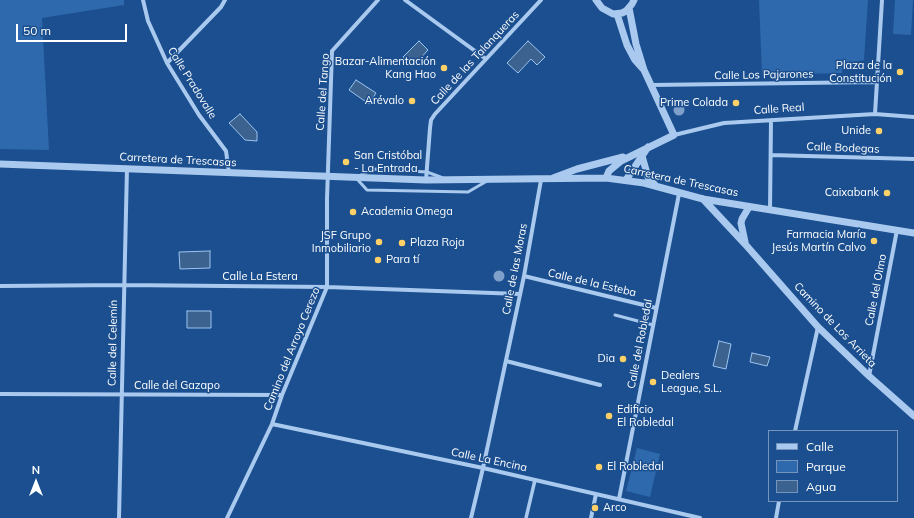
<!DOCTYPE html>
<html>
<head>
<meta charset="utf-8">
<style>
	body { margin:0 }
	#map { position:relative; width:914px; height:518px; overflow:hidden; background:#1b4f8f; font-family:Mulish,sans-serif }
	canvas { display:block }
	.legend { position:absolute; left:768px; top:430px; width:130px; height:72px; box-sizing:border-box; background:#1b4f8f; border:1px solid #7695bc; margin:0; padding:5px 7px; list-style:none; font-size:12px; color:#fff }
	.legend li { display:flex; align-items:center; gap:8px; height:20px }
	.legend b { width:20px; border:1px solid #7695bc }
	.north { position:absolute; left:16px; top:462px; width:40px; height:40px; -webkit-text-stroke:3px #1b4f8f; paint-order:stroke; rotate:0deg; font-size:11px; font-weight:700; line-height:16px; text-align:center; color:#fff }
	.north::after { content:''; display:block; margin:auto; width:14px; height:18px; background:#fff; clip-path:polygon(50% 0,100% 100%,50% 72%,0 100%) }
	.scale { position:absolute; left:16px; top:24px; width:111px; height:18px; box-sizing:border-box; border:2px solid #fff; border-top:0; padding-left:5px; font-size:12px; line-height:14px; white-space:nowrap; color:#fff; -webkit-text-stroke:3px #1b4f8f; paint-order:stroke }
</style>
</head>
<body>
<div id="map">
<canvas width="914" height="518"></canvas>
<ul class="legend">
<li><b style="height:5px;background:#a9c9ee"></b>Calle</li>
<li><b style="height:11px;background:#2e69ad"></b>Parque</li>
<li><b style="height:11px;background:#3c6290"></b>Agua</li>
</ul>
<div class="north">N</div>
<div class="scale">50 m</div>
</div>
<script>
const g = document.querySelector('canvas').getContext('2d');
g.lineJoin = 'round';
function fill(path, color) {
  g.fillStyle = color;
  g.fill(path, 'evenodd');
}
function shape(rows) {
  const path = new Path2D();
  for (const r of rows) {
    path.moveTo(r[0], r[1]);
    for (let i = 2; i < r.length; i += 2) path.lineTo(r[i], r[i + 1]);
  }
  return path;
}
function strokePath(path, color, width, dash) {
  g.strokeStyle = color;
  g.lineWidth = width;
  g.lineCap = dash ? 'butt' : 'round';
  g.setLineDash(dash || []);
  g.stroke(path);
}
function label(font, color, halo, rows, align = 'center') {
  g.font = font + ' Mulish,sans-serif';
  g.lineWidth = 3;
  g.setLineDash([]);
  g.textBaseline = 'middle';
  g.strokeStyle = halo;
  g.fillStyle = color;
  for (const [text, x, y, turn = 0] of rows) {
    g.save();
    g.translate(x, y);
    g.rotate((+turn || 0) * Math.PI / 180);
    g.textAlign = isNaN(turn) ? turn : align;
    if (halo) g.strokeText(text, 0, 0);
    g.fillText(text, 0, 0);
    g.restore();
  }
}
fill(shape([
	[0,0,124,0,124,5,42,18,49,150,0,149],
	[759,0,868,0,864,60,843,64,842,73,762,75],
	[895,0,913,0,911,35,893,34],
	[637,448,660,454,650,497,626,491]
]), '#2e69ad');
const water = shape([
	[419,41,428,50,413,66,403,57,419,41],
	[528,41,545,57,537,65,531,59,518,73,507,63,528,41],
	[356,80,376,93,369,104,349,90,356,80],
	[240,114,257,132,257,141,245,140,229,123,240,114],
	[210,251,210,268,180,269,179,252,210,251],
	[187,311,211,311,211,328,187,328,187,311],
	[719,341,731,344,726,369,713,366,719,341],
	[752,353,770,357,767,366,750,362,752,353]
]);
fill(water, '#3c6290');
strokePath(water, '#9cc4f0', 1);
strokePath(shape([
	[361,175,373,169,427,172,443,178],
	[357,179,367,190,468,192,487,181],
	[615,315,653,325]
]), '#a9c9ee', 3);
strokePath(shape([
	[526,518,535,480]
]), '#a9c9ee', 3.5);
strokePath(shape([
	[143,0,148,21,167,63,199,115,226,151,229,173],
	[405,0,486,59],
	[167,63,221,7,225,0],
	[651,85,877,82],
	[875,114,882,0],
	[674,135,724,123,875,114,914,117],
	[771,155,914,159],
	[426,180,430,128,431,120,435,114,541,0],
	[770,210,771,120],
	[524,276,656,308],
	[0,286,124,285,327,287,520,294],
	[506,361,600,385],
	[869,376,897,230],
	[0,394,282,395],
	[272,424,483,468,700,518],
	[795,431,818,327],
	[619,499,679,194],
	[119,518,127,168],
	[227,518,272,424,282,395,327,287,327,199,332,51,378,0],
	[471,518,483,468,524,276,541,180],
	[591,518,596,494],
	[776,518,779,501]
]), '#a9c9ee', 4);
strokePath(shape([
	[596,0,602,8,613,14,622,13,626,11,632,4,634,0],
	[617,14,627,45,635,60,643,69],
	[642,156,648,177,656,186],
	[0,164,426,180,606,178,644,183,703,199,914,233],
	[553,178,577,169,623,157],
	[606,178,609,171,621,161,674,135,644,70,636,44,629,8],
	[626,180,648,147],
	[703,199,745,244,818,327,869,376,914,416],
	[745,242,741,223,742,219,749,207]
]), '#a9c9ee', 7);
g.fillStyle = '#7ea0ca';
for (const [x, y] of [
	[679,110],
	[499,276]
]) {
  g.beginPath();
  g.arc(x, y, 5.5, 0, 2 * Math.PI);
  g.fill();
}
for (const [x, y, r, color] of [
	[444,68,4,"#ffd166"],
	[900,72,4,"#ffd166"],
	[412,101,4,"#ffd166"],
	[736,103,4,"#ffd166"],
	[879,131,4,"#ffd166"],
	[346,162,4,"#ffd166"],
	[887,193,4,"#ffd166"],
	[353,212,4,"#ffd166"],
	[874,241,4,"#ffd166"],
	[379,242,4,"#ffd166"],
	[402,243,4,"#ffd166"],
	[378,260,4,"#ffd166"],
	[623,359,4,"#ffd166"],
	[653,382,4,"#ffd166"],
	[609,416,4,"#ffd166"],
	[599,467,4,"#ffd166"],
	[595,508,4,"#ffd166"]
]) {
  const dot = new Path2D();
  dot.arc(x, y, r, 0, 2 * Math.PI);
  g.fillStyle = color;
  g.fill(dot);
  strokePath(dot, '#1b4f8f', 1.5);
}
label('11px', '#fff', '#1b4f8f', [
	["Calle de las Talanqueras",475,58,-47],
	["Calle Los Pajarones",764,75,-1],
	["Calle Pradovalle",192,83,58],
	["Calle del Tango",323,92,-86],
	["Calle Real",779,109,-4],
	["Calle Bodegas",843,148,2],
	["Carretera de Trescasas",178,160,3],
	["Carretera de Trescasas",681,181,12],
	["Calle de las Moras",515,269,-79],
	["Calle La Estera",260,277],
	["Calle de la Esteba",592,283,13],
	["Calle del Olmo",876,290,-79],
	["Camino de Los Arrieta",835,325,46],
	["Calle del Celemín",113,343,-89],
	["Calle del Robledal",640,344,-79],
	["Camino del Arroyo Cerezo",292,349,-68],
	["Calle del Gazapo",177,386],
	["Calle La Encina",489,460,12]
]);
label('11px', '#fff', '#1b4f8f', [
	["Bazar-Alimentación",436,62],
	["Kang Hao",436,75],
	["Plaza de la",892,66],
	["Constitución",892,79],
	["Arévalo",404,101],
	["Prime Colada",728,103],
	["Unide",871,131],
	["San Cristóbal",354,156,"left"],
	["- La Entrada",354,169,"left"],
	["Caixabank",879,193],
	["Academia Omega",361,212,"left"],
	["Farmacia María",866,235],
	["Jesús Martín Calvo",866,248],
	["JSF Grupo",371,236],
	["Inmobiliario",371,249],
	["Plaza Roja",410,243,"left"],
	["Para tí",386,260,"left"],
	["Dia",615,359],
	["Dealers",661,376,"left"],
	["League, S.L.",661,389,"left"],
	["Edificio",617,410,"left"],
	["El Robledal",617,423,"left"],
	["El Robledal",607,467,"left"],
	["Arco",603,508,"left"]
], 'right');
</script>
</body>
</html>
